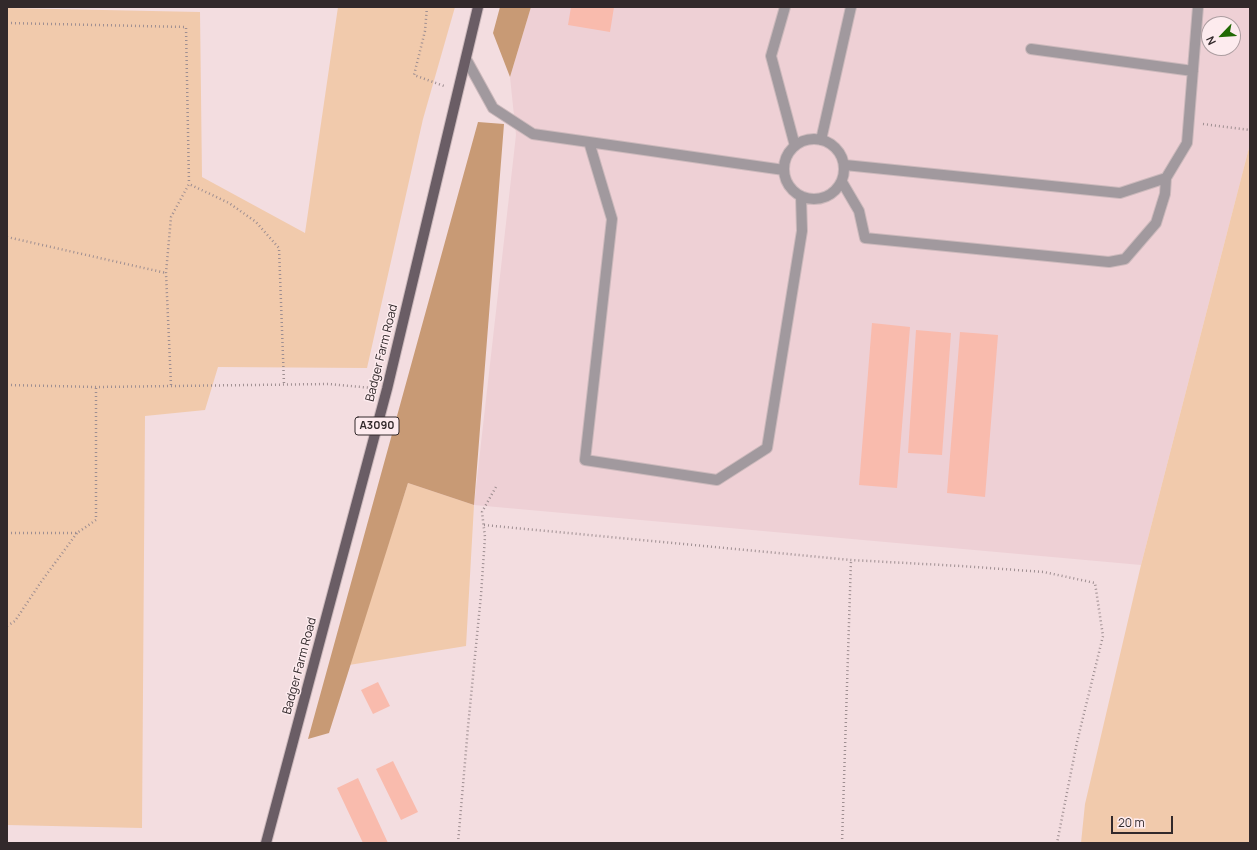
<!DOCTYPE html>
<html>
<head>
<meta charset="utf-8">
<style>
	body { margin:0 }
	#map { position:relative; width:1257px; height:850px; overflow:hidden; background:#f3dde0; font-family:Manrope,sans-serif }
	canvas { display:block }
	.frame { position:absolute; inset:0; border:8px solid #32292b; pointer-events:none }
	.north { position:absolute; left:1201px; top:16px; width:40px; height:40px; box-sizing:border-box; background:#fdebee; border:1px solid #ac9da0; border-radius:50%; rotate:245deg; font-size:11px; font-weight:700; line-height:16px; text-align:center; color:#32292b }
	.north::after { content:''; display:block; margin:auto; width:14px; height:18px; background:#216904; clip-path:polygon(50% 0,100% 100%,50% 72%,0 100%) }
	.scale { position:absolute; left:1111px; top:816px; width:62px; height:18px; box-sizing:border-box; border:2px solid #32292b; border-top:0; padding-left:5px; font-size:12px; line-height:14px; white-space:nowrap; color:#32292b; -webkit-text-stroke:3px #fdebee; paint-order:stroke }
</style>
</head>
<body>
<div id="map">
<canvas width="1257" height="850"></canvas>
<div class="frame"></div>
<div class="north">N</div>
<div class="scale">20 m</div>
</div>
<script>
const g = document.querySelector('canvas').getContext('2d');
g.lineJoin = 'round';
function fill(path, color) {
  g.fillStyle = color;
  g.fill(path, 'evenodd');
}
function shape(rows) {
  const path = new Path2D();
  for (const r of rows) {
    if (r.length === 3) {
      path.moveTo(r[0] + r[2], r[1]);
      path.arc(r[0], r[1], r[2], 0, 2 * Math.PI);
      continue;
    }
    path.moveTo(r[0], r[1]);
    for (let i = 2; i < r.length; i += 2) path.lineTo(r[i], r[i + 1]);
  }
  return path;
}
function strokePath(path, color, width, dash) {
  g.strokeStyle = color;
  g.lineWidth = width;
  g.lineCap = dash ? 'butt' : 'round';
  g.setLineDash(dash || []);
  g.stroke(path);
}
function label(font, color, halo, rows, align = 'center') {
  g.font = font + ' Manrope,sans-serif';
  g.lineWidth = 3;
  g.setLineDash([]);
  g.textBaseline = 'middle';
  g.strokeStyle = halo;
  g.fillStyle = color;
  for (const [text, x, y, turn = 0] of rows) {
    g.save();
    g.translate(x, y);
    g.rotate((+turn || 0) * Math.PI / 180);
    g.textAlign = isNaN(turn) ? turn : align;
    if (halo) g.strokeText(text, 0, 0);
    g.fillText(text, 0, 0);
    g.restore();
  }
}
fill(shape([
	[531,7,1250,7,1250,144,1141,565,474,505,516,135,510,77],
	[1209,24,1233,24,1233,48,1209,48]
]), '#eed0d5');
fill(shape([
	[338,7,455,7,423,119,367,368,218,367,205,410,145,416,142,828,7,825,7,8,200,12,202,177,305,233],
	[1250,144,1250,843,1081,843,1085,804,1141,565],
	[408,483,474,505,466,646,349,665]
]), '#f1caac');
fill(shape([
	[500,7,531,7,510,77,493,33],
	[478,122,504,124,474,505,408,483,329,733,308,739]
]), '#c89a75');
fill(shape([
	[571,7,614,7,610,32,568,25],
	[872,323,910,327,897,488,859,485],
	[916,330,951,333,942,455,908,453],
	[960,332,998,335,985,497,947,493],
	[378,682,390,706,373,714,361,690],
	[393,761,418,812,401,820,376,769],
	[358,778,388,843,363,843,337,788]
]), '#f9bbad');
const minor = shape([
	[785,7,771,56,795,146],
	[1031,49,1193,71],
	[466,59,493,108,533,134,784,170],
	[814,169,30],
	[821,140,851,7],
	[589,142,612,219,585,460,717,480,767,448,802,231,801,196],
	[845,165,1120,193,1166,178,1187,143,1198,7],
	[842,182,859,211,865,238,1109,262,1125,259,1156,223,1165,194,1166,178]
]);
const major = shape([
	[266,843,387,389,478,7]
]);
strokePath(minor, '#ccb9bc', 12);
strokePath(major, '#ccb9bc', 12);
strokePath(shape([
	[427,7,425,31,414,75,444,86],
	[7,23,186,27,189,184],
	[1203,124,1250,130],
	[7,237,166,273],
	[7,385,96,387,329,384,372,388],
	[171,385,166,273,171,217,189,184,229,203,256,222,279,248,284,384],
	[484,525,851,560,961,566,1044,572,1095,583,1103,636,1077,742,1057,843],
	[7,533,77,533,96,520,96,387],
	[7,626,15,621,41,582,77,533],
	[458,843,468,727,481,595,485,537,482,512,497,485],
	[842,843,851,560]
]), '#9e8e91', 2.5, [1, 3]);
strokePath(minor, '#a1999e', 10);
strokePath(major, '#6a5d65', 10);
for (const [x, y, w] of [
	[377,426,44]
]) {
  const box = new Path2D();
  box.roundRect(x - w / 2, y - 9, w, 18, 3);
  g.fillStyle = '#fdebee';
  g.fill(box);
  strokePath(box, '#32292b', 1);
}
label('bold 11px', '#32292b', null, [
	["A3090",377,426]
]);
label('12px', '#32292b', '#fdebee', [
	["Badger Farm Road",382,353,-76],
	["Badger Farm Road",300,666,-75]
]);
</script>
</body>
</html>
